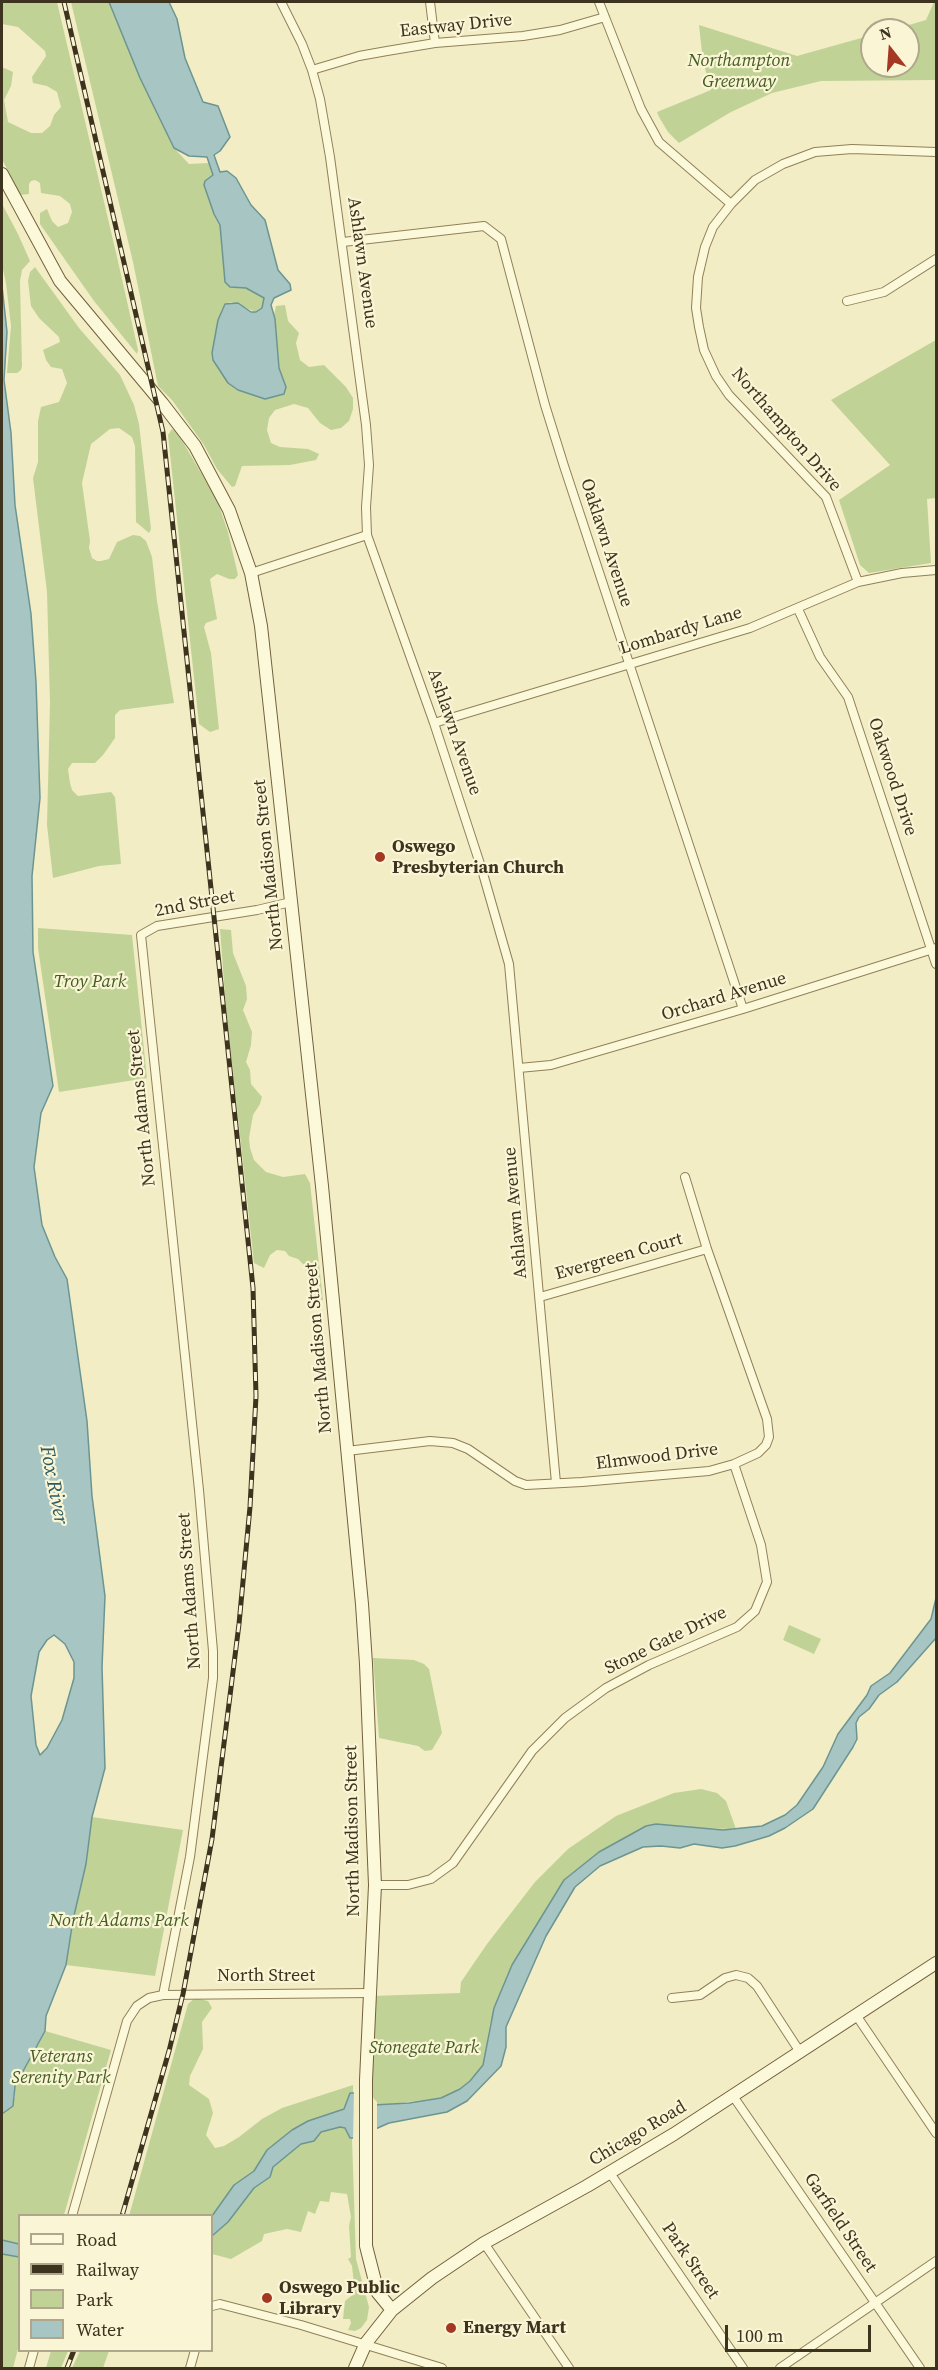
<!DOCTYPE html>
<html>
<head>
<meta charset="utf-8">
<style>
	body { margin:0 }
	#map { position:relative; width:938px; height:2370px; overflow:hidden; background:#f2edc5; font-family:"Source Serif 4",serif }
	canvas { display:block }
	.frame { position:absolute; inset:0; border:3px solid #3e331e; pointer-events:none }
	.legend { position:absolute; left:18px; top:2214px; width:195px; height:138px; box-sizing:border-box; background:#f9f5d5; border:2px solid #aea78c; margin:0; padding:8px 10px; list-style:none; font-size:18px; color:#3e331e }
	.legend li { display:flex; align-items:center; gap:12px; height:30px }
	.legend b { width:30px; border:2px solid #aea78c }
	.north { position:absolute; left:860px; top:18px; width:60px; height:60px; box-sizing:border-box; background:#f9f5d5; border:2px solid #aea78c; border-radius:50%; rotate:343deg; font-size:16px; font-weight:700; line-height:24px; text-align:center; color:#3e331e }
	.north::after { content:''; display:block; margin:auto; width:21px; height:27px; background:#a53822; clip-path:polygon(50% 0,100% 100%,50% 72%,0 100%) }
	.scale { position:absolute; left:725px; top:2325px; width:146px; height:27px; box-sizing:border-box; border:3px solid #3e331e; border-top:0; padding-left:8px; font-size:18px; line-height:21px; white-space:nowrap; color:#3e331e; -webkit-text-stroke:4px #f9f5d5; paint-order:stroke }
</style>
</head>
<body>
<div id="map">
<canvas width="938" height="2370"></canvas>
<div class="frame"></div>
<ul class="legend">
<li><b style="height:8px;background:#fcf8da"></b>Road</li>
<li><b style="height:8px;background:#3e331e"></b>Railway</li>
<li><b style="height:16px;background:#c1d297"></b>Park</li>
<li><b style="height:16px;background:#a7c5c2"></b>Water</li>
</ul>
<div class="north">N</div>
<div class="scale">100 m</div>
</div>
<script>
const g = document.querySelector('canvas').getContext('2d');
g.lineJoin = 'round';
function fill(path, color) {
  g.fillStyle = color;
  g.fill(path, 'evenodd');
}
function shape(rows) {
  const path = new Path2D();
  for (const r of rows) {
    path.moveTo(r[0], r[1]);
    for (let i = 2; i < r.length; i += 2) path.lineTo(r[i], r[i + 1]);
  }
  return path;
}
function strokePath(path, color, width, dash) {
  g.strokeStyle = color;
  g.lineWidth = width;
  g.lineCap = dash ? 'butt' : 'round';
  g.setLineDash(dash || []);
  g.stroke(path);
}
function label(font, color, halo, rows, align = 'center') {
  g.font = font + ' "Source Serif 4",serif';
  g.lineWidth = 4.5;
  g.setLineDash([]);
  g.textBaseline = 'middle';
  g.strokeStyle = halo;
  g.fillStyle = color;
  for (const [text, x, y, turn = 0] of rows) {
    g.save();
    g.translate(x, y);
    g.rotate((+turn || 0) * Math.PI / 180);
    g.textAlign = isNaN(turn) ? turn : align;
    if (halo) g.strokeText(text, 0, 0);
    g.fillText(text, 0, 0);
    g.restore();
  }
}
fill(shape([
	[2,2,57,2,117,257,138,350,137,354,94,301,40,224,40,213,47,209,52,221,58,227,68,223,72,212,70,204,60,196,41,193,40,183,35,180,31,181,29,184,29,194,20,195,2,159,2,67,13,72,11,86,4,100,8,122,31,133,42,133,50,126,54,115,61,107,57,92,47,86,33,83,32,77,46,56,45,51,18,27,2,24],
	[71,2,109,2,140,78,174,148,189,164,209,163,213,175,204,185,214,214,220,225,230,287,246,288,264,298,263,308,256,312,231,302,225,304,221,311,212,353,284,394,286,387,279,368,274,315,276,306,285,305,288,321,299,333,296,343,300,360,309,367,324,365,346,387,353,398,353,409,349,421,341,428,331,430,320,423,308,408,294,404,275,410,269,418,267,430,271,443,280,447,308,449,319,454,316,460,290,465,242,466,235,486,232,487,217,469,204,445,172,400,158,386,133,262],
	[934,2,936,2,936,80,821,81,772,93,731,112,679,143,668,132,659,117,657,112,711,90,703,61,699,25,797,56,872,35,872,66,908,66,908,30,892,30,926,20],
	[2,204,18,234,30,261,22,270,20,281,22,366,21,370,17,373,7,373,11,326,6,283,2,265],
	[35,267,79,328,120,375,134,405,139,424,151,529,149,533,136,522,135,446,132,437,119,428,110,429,91,444,82,483,90,541,89,548,92,558,97,561,101,561,109,559,117,542,133,535,140,536,146,541,152,557,157,601,174,703,120,710,115,715,115,738,103,755,95,763,72,763,68,769,70,783,72,790,78,796,111,792,115,797,121,864,99,866,53,878,47,825,50,703,47,592,33,478,38,462,38,421,41,407,59,402,67,383,62,369,51,367,46,360,43,350,60,342,59,337,39,318,31,306,28,281,30,272],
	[936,340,936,498,927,499,931,563,869,573,860,565,839,500,890,465,831,400],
	[172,429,177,432,217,500,228,532,238,575,235,579,229,579,217,574,210,579,217,619,206,623,204,627,211,653,219,729,210,732,199,724,168,435],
	[38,928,132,935,147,1078,59,1092,38,948],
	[220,929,231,930,233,953,246,986,247,999,243,1010,252,1032,251,1045,246,1062,250,1070,251,1084,262,1097,260,1104,253,1115,249,1138,250,1148,254,1160,266,1172,283,1177,305,1174,310,1183,323,1300,315,1299,305,1266,298,1259,289,1256,285,1251,277,1250,270,1255,264,1268,254,1263,226,1009],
	[789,1625,821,1639,814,1654,783,1640],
	[373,1658,414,1660,424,1664,429,1669,442,1733,432,1750,425,1751,418,1746,379,1738],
	[701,1789,717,1793,726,1801,736,1829,681,1828,656,1824,564,1880,512,1965,490,2023,483,2066,470,2081,460,2089,441,2098,382,2105,374,2105,370,2101,372,1996,460,1993,461,1982,487,1944,535,1882,568,1849,616,1816,674,1793],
	[92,1817,183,1830,155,1976,66,1965,73,1920,86,1864],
	[195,1998,208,2001,212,2008,202,2022,203,2049,190,2076,189,2085,209,2099,213,2113,206,2135,215,2148,224,2146,239,2137,262,2119,282,2108,353,2085,353,2092,350,2093,344,2109,308,2121,267,2150,254,2171,234,2185,212,2216,129,2216,188,2004],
	[45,2031,111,2050,64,2215,20,2216,19,2345,13,2368,2,2368,2,2114,7,2111,15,2097,15,2086],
	[340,2127,345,2128,350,2138,352,2138,356,2259,369,2307,367,2320,361,2328,355,2331,348,2330,351,2323,350,2319,343,2319,345,2301,355,2293,352,2266,348,2259,351,2257,349,2226,351,2217,347,2194,331,2192,329,2202,320,2201,315,2214,308,2211,301,2232,287,2229,264,2234,262,2241,231,2259,212,2254,212,2236,228,2222,254,2188,270,2177,273,2167,301,2143,314,2141,321,2132],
	[51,2351,68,2351,61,2368,46,2368],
	[80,2351,109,2351,103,2368,72,2368]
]), '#c1d297');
const water = shape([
	[109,2,169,2,177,19,185,58,203,102,218,106,230,137,220,151,214,155,220,172,227,171,236,178,251,205,265,220,278,270,290,284,291,290,274,298,271,305,275,319,279,368,286,387,284,394,265,399,238,390,228,383,213,360,212,353,218,320,225,304,238,303,251,312,256,312,262,308,264,298,246,288,230,287,225,282,220,225,214,214,204,185,205,181,213,175,207,157,189,156,174,148,140,78,109,2],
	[2,286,7,332,4,380,11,433,15,505,31,614,36,682,40,798,32,876,33,952,53,1086,41,1113,34,1167,42,1225,55,1257,67,1279,87,1421,92,1496,105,1596,102,1667,105,1768,92,1817,86,1864,73,1920,66,1965,46,2016,45,2031,15,2086,13,2106,2,2114,2,286],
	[54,1635,65,1644,74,1662,74,1678,62,1720,47,1748,40,1755,36,1745,31,1696,39,1652,47,1640,54,1635],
	[936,1598,936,1638,897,1682,879,1695,869,1709,859,1717,856,1723,857,1739,853,1747,813,1809,785,1828,769,1836,735,1846,722,1848,694,1844,680,1848,661,1846,643,1847,600,1866,575,1887,546,1936,506,2027,506,2047,501,2066,467,2101,447,2112,389,2123,355,2138,350,2138,345,2128,340,2127,321,2132,314,2141,301,2144,273,2167,270,2177,254,2188,228,2222,212,2236,212,2216,234,2185,254,2171,267,2150,292,2130,308,2121,344,2109,350,2093,365,2093,374,2105,409,2103,441,2098,460,2089,470,2081,483,2065,494,2008,512,1965,564,1880,599,1852,646,1826,656,1824,723,1830,762,1826,785,1815,797,1805,823,1767,838,1734,867,1695,871,1686,890,1673,931,1619,936,1598],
	[2,2240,19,2244,19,2257,2,2254,2,2240]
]);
fill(water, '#a7c5c2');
strokePath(water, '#6c9592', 1.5);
fill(shape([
	[354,2089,366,2090,377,2102,377,2132,353,2141]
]), '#f2edc5');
const street = shape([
	[281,2,302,44,312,70,320,99,330,157,366,425,369,465,366,507,367,535,434,723,482,870,509,964,556,1483],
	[430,2,435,43],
	[599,2,641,109,659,142,731,204],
	[312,70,359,56,387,51,435,43,523,36,560,30,605,17],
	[343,242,484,226,501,239,545,405,564,466,743,1009],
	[847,301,884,292,936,259],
	[251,573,367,535],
	[858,582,826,497,729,395,716,376,704,350,699,327,696,308,698,277,705,247,713,227,731,204,755,180,783,164,815,152,852,149,936,152],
	[798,609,820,657,848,697,936,964],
	[434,723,750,628,858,582,902,573,936,570],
	[519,1068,551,1065,743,1009,936,948],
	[540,1297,707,1249],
	[347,1451,430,1441,453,1443,468,1449,515,1481,526,1485,582,1482,709,1471,734,1464,758,1453,766,1445,769,1437,767,1419,707,1249,685,1177],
	[375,1885,408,1885,431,1879,453,1863,532,1751,565,1718,606,1688,649,1665,737,1627,755,1611,767,1582,761,1545,734,1464],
	[163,1995,190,1857,213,1678,213,1651,199,1490,141,935,157,926,257,910,291,902],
	[672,1998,700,1995,725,1978,736,1975,748,1978,757,1986,800,2052],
	[856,2015,936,2133],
	[733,2096,920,2368],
	[610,2173,743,2368],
	[72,2216,127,2021,137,2006,149,1998,163,1995,369,1993],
	[484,2243,569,2368],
	[212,2306,220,2304,301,2325,442,2368],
	[29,2368,34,2350],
	[190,2368,195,2350],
	[780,2368,936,2261]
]);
const secondary = shape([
	[2,174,60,281,162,403,195,446,229,510,251,573,261,626,322,1186,362,1604,366,1664,375,1885,366,2080,366,2246,378,2293,392,2310],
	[355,2368,366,2343,392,2310,432,2278,484,2243,587,2186,674,2134,936,1963]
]);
strokePath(street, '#908059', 10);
strokePath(secondary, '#72603c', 14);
strokePath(street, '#fcf8da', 8);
strokePath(secondary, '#fcf8da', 12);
const rail = shape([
	[64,2,163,432,253,1288,256,1396,250,1507,239,1624,212,1839,183,1994,169,2051,122,2216],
	[67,2368,74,2350]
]);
strokePath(rail, '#3e331e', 5);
strokePath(rail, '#f9f5d5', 3, [9]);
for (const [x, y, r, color] of [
	[380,857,6,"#a53822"],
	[267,2298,6,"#a53822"],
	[451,2328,6,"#a53822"]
]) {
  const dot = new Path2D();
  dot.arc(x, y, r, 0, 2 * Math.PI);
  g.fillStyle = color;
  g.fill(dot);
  strokePath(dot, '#f9f5d5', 2);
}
label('18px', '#3e331e', '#f9f5d5', [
	["Eastway Drive",456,26,-6],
	["Ashlawn Avenue",362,263,82],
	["Northampton Drive",786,430,49],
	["Oaklawn Avenue",606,543,72],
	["Lombardy Lane",681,631,-17],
	["Ashlawn Avenue",454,732,71],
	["Oakwood Drive",892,777,72],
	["North Madison Street",269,865,-96],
	["2nd Street",195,904,-11],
	["Orchard Avenue",724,997,-17],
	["North Adams Street",142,1108,-96],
	["Ashlawn Avenue",516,1213,-95],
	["Evergreen Court",619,1257,-16],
	["North Madison Street",319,1348,-95],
	["Elmwood Drive",657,1457,-7],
	["North Adams Street",190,1591,-94],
	["Stone Gate Drive",666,1641,-26],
	["North Madison Street",353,1831,-91],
	["North Street",266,1976],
	["Chicago Road",638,2134,-31],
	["Garfield Street",840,2223,56],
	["Park Street",690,2261,56]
]);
label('italic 18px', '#445d23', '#f9f5d5', [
	["Northampton",739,61],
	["Greenway",739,82],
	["Troy Park",90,982],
	["North Adams Park",119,1921],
	["Stonegate Park",424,2048],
	["Veterans",61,2057],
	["Serenity Park",61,2078]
]);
label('bold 18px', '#3e331e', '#f9f5d5', [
	["Oswego",392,847],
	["Presbyterian Church",392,868],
	["Oswego Public",279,2288],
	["Library",279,2309],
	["Energy Mart",463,2328]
], 'left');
label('italic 20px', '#2c5a60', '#f9f5d5', [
	["Fox River",53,1485,79]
]);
</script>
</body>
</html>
